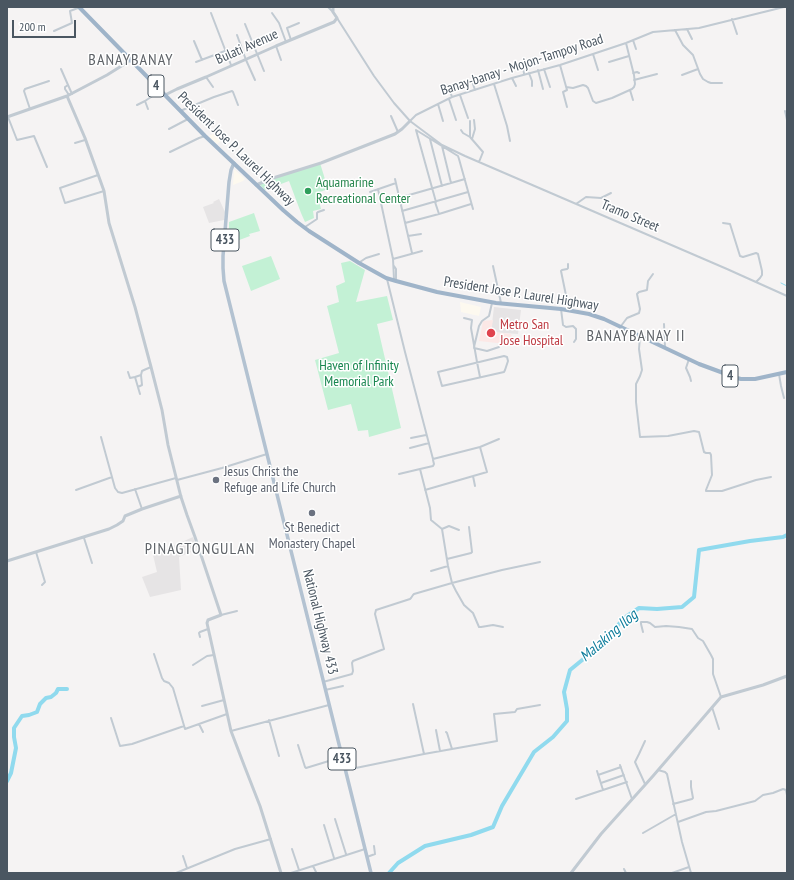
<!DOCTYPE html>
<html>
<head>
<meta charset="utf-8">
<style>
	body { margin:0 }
	#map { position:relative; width:794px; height:880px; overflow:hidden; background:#f5f3f3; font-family:"PT Sans Narrow",sans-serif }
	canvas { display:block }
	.frame { position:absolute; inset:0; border:8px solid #4a5661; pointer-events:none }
	.scale { position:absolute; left:12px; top:20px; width:64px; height:18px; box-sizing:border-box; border:2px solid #4a5661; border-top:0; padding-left:5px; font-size:12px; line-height:14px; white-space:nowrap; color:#4a5661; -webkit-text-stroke:3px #fff; paint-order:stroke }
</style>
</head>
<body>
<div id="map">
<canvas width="794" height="880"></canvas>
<div class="frame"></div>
<div class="scale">200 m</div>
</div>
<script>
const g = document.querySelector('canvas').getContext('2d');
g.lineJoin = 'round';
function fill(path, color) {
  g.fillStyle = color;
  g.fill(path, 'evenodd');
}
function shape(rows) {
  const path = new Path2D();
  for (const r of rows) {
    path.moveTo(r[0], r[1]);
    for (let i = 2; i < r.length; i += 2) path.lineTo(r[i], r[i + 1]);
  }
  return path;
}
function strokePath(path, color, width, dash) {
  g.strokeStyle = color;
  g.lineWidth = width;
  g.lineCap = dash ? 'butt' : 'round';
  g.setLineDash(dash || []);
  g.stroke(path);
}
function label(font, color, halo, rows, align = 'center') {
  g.font = font + ' "PT Sans Narrow",sans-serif';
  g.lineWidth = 3;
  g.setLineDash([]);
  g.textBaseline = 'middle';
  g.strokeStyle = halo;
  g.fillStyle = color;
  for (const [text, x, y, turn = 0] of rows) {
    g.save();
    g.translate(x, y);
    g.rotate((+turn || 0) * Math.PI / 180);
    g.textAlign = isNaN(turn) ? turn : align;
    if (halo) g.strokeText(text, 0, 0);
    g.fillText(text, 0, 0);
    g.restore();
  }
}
fill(shape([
	[220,130,226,137,217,144,209,136],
	[234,170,235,170,245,179,243,181,233,185],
	[460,302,481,307,479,316,461,312]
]), '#fdf9ef');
fill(shape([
	[219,199,225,212,224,220,209,223,203,207,214,203,213,202],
	[494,307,521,310,518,334,491,332],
	[193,537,196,546,189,549,191,552,179,557,181,590,150,597,142,577,157,572,153,555]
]), '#e6e4e5');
fill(shape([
	[493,320,491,332,511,334,515,345,479,341,483,321]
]), '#fce8e6');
fill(shape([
	[320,163,328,189,317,193,321,209,313,211,314,218,305,222,301,213,289,181,265,190,259,184],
	[254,213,260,231,249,234,250,236,234,242,229,228,229,222],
	[271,256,280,279,251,291,242,266],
	[350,261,365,270,356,302,387,296,393,320,377,324,401,428,369,437,368,430,358,431,351,404,328,410,315,360,339,353,327,306,339,302,336,286,345,282,341,263]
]), '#c3f1d5');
strokePath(shape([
	[781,283,787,286]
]), '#90daee', 1);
strokePath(shape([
	[7,781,11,773,16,748,14,737,14,728,22,716,29,715,37,712,40,704,46,698,51,697,56,693,58,689,67,689],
	[389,873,398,863,425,846,471,835,493,827,502,806,534,752,553,737,567,721,567,709,564,692,570,670,603,643,619,624,627,616,639,608,657,609,682,607,694,597,699,550,750,541,783,537,787,535]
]), '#90daee', 4);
strokePath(shape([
	[328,7,333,12],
	[211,13,231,65],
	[272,13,279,23,286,42],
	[337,18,374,76,394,103,410,121,442,145,465,156,727,269,787,296],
	[732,19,737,34],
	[245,24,264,71],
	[687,29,692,39],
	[675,30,683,45,693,55,700,74,703,79,708,82,711,83,722,83],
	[54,31,72,23,70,11,78,8],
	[237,35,246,60,255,80],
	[291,40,287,28,299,23],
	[633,40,636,49],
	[194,41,202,60],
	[276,46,281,60],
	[593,54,598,70],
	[196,62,225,51],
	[609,62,629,56],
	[523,65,524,74],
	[560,65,567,90,563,92,567,107],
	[61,69,72,94],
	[544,69,550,87],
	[538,70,543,89],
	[529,73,532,81,532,86],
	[633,73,637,72,639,73],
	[682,75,698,69],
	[206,77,213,87],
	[512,78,516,86],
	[634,80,657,74],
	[472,81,475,90],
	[494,84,507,126,510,141],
	[68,85,65,87,65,89,69,95],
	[448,85,452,97],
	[566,87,573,88,583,85,586,86,588,88,593,101,596,103,612,98,632,89,634,87,635,84,634,75,626,43],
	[630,90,633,100],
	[460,95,468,118],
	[449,99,456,120],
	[438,104,443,121],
	[137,105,145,101],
	[30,109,24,91,25,89,49,81],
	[148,109,145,101,160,91],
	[180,111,214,97,232,91,233,92,238,105],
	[785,111,787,120],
	[391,116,398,132],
	[8,117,17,140,34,136,47,167],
	[410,121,416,115,452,97,512,78,560,65,626,43,653,32,699,28,784,7],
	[470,121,470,137],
	[169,129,188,119],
	[461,130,463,133,470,137,483,152,479,162],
	[430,139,442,186],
	[472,139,475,129,474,120],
	[75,143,85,140],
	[442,146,451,183],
	[170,152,199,138,205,136],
	[98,175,60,188,65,203,104,191],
	[395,179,412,253],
	[378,189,393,259,394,279],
	[370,192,396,183],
	[435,202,439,214],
	[436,202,416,130,458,156,459,159,473,209],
	[381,203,465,179],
	[576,204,586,197,601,198,611,193],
	[402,211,468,192],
	[405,223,439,214,471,204],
	[723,223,730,224,740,256,743,257,756,253,758,254,762,271,762,275,760,278,756,282],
	[305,227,317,219,317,213,318,212,324,210],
	[408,236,421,234],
	[393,259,422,251],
	[360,262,366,258,379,254],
	[568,264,568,268,567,269,562,270,561,271,569,310],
	[394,266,396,269,396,281],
	[493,266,501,303],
	[387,279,405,352,433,459,480,447,487,472,425,490],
	[561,309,563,325,566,327,573,326,576,329,576,339,574,342],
	[464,318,472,320,471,328,477,362,480,377],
	[664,324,665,347],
	[621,326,627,318,639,313,640,309,637,294,639,292,647,290,648,281,653,274],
	[640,336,639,349,642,370,640,376,636,384,636,402,640,437,668,436,694,431,699,432,704,452,706,453,710,453,711,455,712,475,706,490,706,491,722,491,756,480,771,477],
	[474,347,479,326,482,321,489,316,492,303],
	[474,348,487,351,499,347],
	[504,356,507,357,508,361,505,370,504,372,442,386,438,372,504,356],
	[689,359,686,368,690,377,691,381],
	[128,372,130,378,135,377],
	[779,374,781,386,784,398],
	[138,387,142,385,141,375,142,371,144,370,151,367],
	[140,394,135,377,141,375],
	[101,437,115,488,118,492,122,493,176,478],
	[411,438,426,435],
	[480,447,499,439],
	[410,448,429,443],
	[433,460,434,464,433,466,420,469,430,508,431,520,442,529,448,566,452,583,456,591,464,605,473,613,479,627,481,627,493,625,503,627],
	[399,474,420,469],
	[473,476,475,486],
	[177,480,222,468,267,454],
	[135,489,142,509],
	[76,490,112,477],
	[442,529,449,526,459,530],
	[84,538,92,563],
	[36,552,45,582,42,585],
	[447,559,471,553,472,552,469,527],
	[431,571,448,566],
	[221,615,237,611],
	[643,632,641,624,641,622,647,622,650,623,655,627,666,626,679,627,692,629,698,638,703,641,711,655,713,659,713,674,721,697],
	[200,637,199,633,200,632,208,629],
	[154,654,162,678,164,681,169,683,173,688,185,729,227,714],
	[193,665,207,656,214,655],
	[323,682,352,674,353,671,352,663,353,661,384,649,375,614,376,610,410,599,411,598,413,595,414,594,452,583,502,570,540,562],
	[325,690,343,686],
	[413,704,424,754],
	[202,706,224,700],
	[712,707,719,729],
	[111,718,120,746,132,744,184,726],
	[269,720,279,756],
	[199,724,203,732],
	[436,730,440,751],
	[231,731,329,705],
	[446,732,447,733,452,749],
	[645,741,639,754,635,762,645,784],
	[298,745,305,767,306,768,342,757],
	[620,765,632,799],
	[346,770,424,754,497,741,494,714,515,712,517,709,540,705],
	[658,770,665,772,667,774,682,842,691,873],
	[597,771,603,790],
	[598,775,621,767],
	[601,783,624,775],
	[576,799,627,782],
	[673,804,692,799,693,798,691,787,691,781],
	[335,819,346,854],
	[678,822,706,812,716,811,755,801,763,795,773,793,783,789,786,790,787,795],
	[324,825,334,858],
	[643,833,676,814],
	[292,849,299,870],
	[183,856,187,868],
	[367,857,375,854,374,846],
	[313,866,316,872],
	[624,869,626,873],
	[176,873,235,849,271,839],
	[291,873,365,849],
	[672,873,689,867]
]), '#c1cad2', 2);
strokePath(shape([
	[165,95,177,89,206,77,276,46,334,22,337,18,333,12,333,7],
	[67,96,85,138,104,191,109,223,135,307,151,367,162,410,168,445,181,497,187,515,195,537,221,615,208,620,207,623,231,731,244,765,260,806,281,873],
	[7,117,67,96,107,75,131,60],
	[256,185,273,178,321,163,395,134,402,129,410,121],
	[7,561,109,529,117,525,123,521,125,516,142,509,181,496],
	[571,873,601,834,653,776,721,697,763,685,787,676]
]), '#c1cad2', 3);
strokePath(shape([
	[234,163,231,170,229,182,223,256,223,268,224,281,371,873]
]), '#b3c2d1', 3.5);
strokePath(shape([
	[79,7,205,136,283,210,297,222,309,231,359,263,386,278,396,281,437,292,496,303,561,309,589,314,604,319,699,364,737,378,741,379,755,379,787,372]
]), '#9fb4c9', 4);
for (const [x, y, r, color] of [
	[308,191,4,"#2e9e5b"],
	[491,333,5,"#e0444e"],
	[216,480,4,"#6b7280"],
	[312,513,4,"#6b7280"]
]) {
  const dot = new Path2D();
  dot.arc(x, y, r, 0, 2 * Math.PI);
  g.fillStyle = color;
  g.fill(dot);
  strokePath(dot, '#fff', 1.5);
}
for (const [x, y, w] of [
	[156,86,16],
	[225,240,28],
	[730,376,16],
	[342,759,28]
]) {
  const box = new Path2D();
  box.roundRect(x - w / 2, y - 11, w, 22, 3);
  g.fillStyle = '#fff';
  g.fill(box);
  strokePath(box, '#4a5661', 1);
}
label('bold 13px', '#4a5661', null, [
	["4",156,86],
	["433",225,240],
	["4",730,376],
	["433",342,759]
]);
label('14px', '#4a5661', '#fff', [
	["Bulati Avenue",247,47,-24],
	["Banay-banay - Mojon-Tampoy Road",522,65,-18],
	["President Jose P. Laurel Highway",236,149,44],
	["Tramo Street",630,216,23],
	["President Jose P. Laurel Highway",521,294,9],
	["National Highway 433",320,622,76]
]);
label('14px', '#27864d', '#fff', [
	["Aquamarine",316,183],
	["Recreational Center",316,199]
], 'left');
label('14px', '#be3a42', '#fff', [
	["Metro San",500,325],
	["Jose Hospital",500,341]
], 'left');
label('14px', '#17864f', '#fff', [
	["Haven of Infinity",359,366],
	["Memorial Park",359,382]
]);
label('14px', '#5b616d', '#fff', [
	["Jesus Christ the",224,472],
	["Refuge and Life Church",224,488],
	["St Benedict",312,528,"center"],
	["Monastery Chapel",312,544,"center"]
], 'left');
label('italic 15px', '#0c7c9b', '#fff', [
	["Malaking Ilog",609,636,-41]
]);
g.letterSpacing = '1px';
label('16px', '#5f6368', '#fff', [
	["BANAYBANAY",131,60],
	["BANAYBANAY II",636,336],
	["PINAGTONGULAN",200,549]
]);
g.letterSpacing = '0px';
</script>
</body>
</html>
